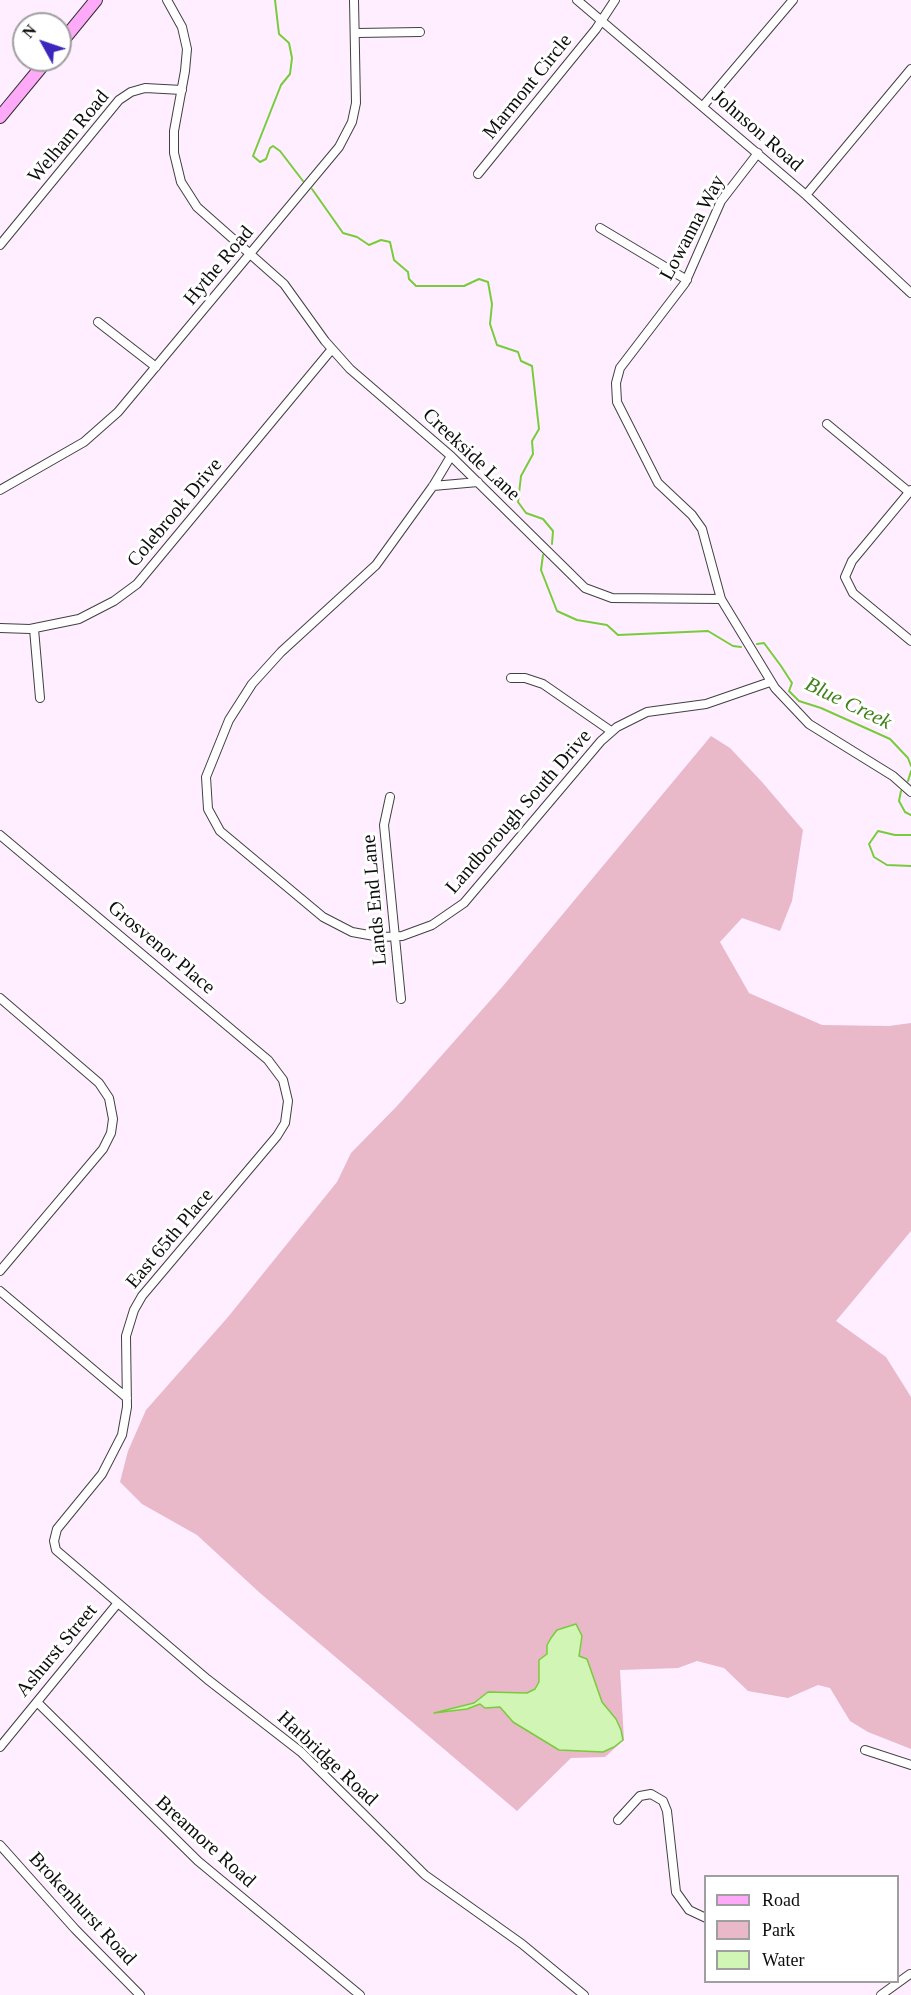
<!DOCTYPE html>
<html>
<head>
<meta charset="utf-8">
<style>
	body { margin:0 }
	#map { position:relative; width:911px; height:1995px; overflow:hidden; background:#fef; font-family:Georgia,serif }
	canvas { display:block }
	.legend { position:absolute; left:704px; top:1875px; width:195px; height:108px; box-sizing:border-box; background:#fff; border:2px solid #9f9f9f; margin:0; padding:8px 10px; list-style:none; font-size:18px; color:#0e0e0e }
	.legend li { display:flex; align-items:center; gap:12px; height:30px }
	.legend b { width:30px; border:2px solid #9f9f9f }
	.north { position:absolute; left:12px; top:12px; width:60px; height:60px; box-sizing:border-box; background:#fff; border:2px solid #9f9f9f; border-radius:50%; rotate:310deg; font-size:16px; font-weight:700; line-height:24px; text-align:center; color:#0e0e0e }
	.north::after { content:''; display:block; margin:auto; width:21px; height:27px; background:#3b27bc; clip-path:polygon(50% 0,100% 100%,50% 72%,0 100%) }
</style>
</head>
<body>
<div id="map">
<canvas width="911" height="1995"></canvas>
<ul class="legend">
<li><b style="height:8px;background:#feaaf8"></b>Road</li>
<li><b style="height:16px;background:#e9b8c9"></b>Park</li>
<li><b style="height:16px;background:#d1f5b4"></b>Water</li>
</ul>
<div class="north">N</div>
</div>
<script>
const g = document.querySelector('canvas').getContext('2d');
g.lineJoin = 'round';
function fill(path, color) {
  g.fillStyle = color;
  g.fill(path, 'evenodd');
}
function shape(rows) {
  const path = new Path2D();
  for (const r of rows) {
    path.moveTo(r[0], r[1]);
    for (let i = 2; i < r.length; i += 2) path.lineTo(r[i], r[i + 1]);
  }
  return path;
}
function strokePath(path, color, width, dash) {
  g.strokeStyle = color;
  g.lineWidth = width;
  g.lineCap = dash ? 'butt' : 'round';
  g.setLineDash(dash || []);
  g.stroke(path);
}
function label(font, color, halo, rows, align = 'center') {
  g.font = font + ' Georgia,serif';
  g.lineWidth = 6;
  g.setLineDash([]);
  g.textBaseline = 'middle';
  g.strokeStyle = halo;
  g.fillStyle = color;
  for (const [text, x, y, turn = 0] of rows) {
    g.save();
    g.translate(x, y);
    g.rotate((+turn || 0) * Math.PI / 180);
    g.textAlign = isNaN(turn) ? turn : align;
    if (halo) g.strokeText(text, 0, 0);
    g.fillText(text, 0, 0);
    g.restore();
  }
}
fill(shape([
	[711,736,730,748,762,782,803,830,792,901,780,931,742,918,720,942,749,993,822,1025,889,1026,911,1023,911,1231,836,1321,886,1357,911,1397,911,1749,868,1732,850,1721,830,1688,818,1685,788,1698,748,1691,724,1668,697,1661,678,1668,620,1670,624,1740,605,1757,571,1758,517,1811,260,1593,197,1535,142,1504,120,1482,128,1451,146,1410,228,1317,337,1182,351,1153,397,1106,503,986]
]), '#e9b8c9');
const water = shape([
	[576,1624,582,1636,579,1656,587,1659,602,1702,616,1719,621,1730,623,1740,614,1747,603,1752,559,1750,513,1722,500,1707,485,1708,480,1704,467,1709,434,1713,474,1703,488,1692,527,1693,535,1689,539,1682,539,1660,547,1654,547,1645,551,1638,557,1630,576,1624]
]);
fill(water, '#d1f5b4');
strokePath(water, '#78cc3b', 1.5);
strokePath(shape([
	[275,0,279,34,289,43,292,58,290,74,281,85,253,156,260,162,266,159,270,148,273,146,280,151,303,181],
	[312,189,343,233,357,237,369,245,381,240,390,242,394,260,408,272,409,279,416,286,464,286,479,279,488,282,492,304,490,324,497,345,518,352,521,361,532,366,539,429,532,441,533,454,521,476,518,502,526,513,543,519,553,531,552,544],
	[543,555,541,570,557,611,577,620,607,625,618,635,708,631,733,646,741,647],
	[757,644,764,643,781,666,792,683,789,691,799,701,821,708,890,739,908,758,911,766],
	[908,781,911,771],
	[901,791,899,801,905,812,911,815],
	[911,835,895,835,878,831,869,844,874,857,887,865,911,866]
]), '#78cc3b', 2);
const street = shape([
	[167,0,182,27,187,49,185,71,174,131,174,153,181,182,197,207,284,284,325,341,350,369,451,456,585,588,612,598,721,599],
	[577,0,806,195,911,293],
	[357,33,420,32],
	[703,106,793,0],
	[758,153,721,201,685,283,620,368,616,383,617,402,658,483,692,515,702,529,721,599,775,688,809,724,893,776,911,792],
	[478,174,596,29,615,0],
	[806,195,911,69],
	[600,228,687,280],
	[0,245,119,100,131,92,145,88,182,90],
	[98,322,156,367],
	[827,424,909,492],
	[451,456,433,486,376,565,281,652,252,684,229,720,206,777,208,809,220,831,323,917,352,932,380,937,402,936,432,925,464,903,601,741,617,727,647,712,706,704,770,682],
	[433,486,478,482],
	[0,490,84,442,118,412,339,147,352,122,356,103,354,0],
	[911,490,852,561,845,577,853,593,911,641],
	[0,628,30,629,79,619,114,601,137,584,332,349],
	[34,629,40,698],
	[511,678,525,678,543,684,611,731],
	[390,797,384,825,401,999],
	[0,835,268,1060,283,1080,288,1101,285,1123,277,1136,142,1296,134,1310,126,1336,127,1407,122,1435,102,1474,57,1529,54,1541,56,1550,207,1679,301,1752,425,1875,522,1944,584,1995],
	[0,998,99,1083,109,1098,113,1119,111,1133,103,1149,0,1271],
	[0,1291,127,1398],
	[37,1702,198,1861,360,1995],
	[0,1747,117,1604],
	[865,1750,911,1765],
	[618,1820,640,1796,651,1794,663,1801,667,1811,676,1892,689,1910,706,1918],
	[0,1845,75,1929,140,1995],
	[881,1995,910,1974]
]);
const secondary = shape([
	[60,44,96,0],
	[0,117,47,60]
]);
strokePath(street, '#414141', 10);
strokePath(secondary, '#303030', 14);
strokePath(street, '#fff', 8);
strokePath(secondary, '#feaaf8', 12);
label('20px', '#0e0e0e', '#fff', [
	["Marmont Circle",528,87,-51],
	["Johnson Road",757,131,41],
	["Welham Road",69,137,-50],
	["Lowanna Way",693,228,-62],
	["Hythe Road",219,266,-50],
	["Creekside Lane",471,455,43],
	["Colebrook Drive",175,513,-50],
	["Landborough South Drive",519,812,-49],
	["Lands End Lane",375,900,-95],
	["Grosvenor Place",161,948,40],
	["East 65th Place",170,1239,-50],
	["Ashurst Street",57,1651,-50],
	["Harbridge Road",327,1759,43],
	["Breamore Road",205,1842,42],
	["Brokenhurst Road",82,1909,47]
]);
label('italic 21px', '#3f8217', '#fff', [
	["Blue Creek",848,704,26]
]);
</script>
</body>
</html>
